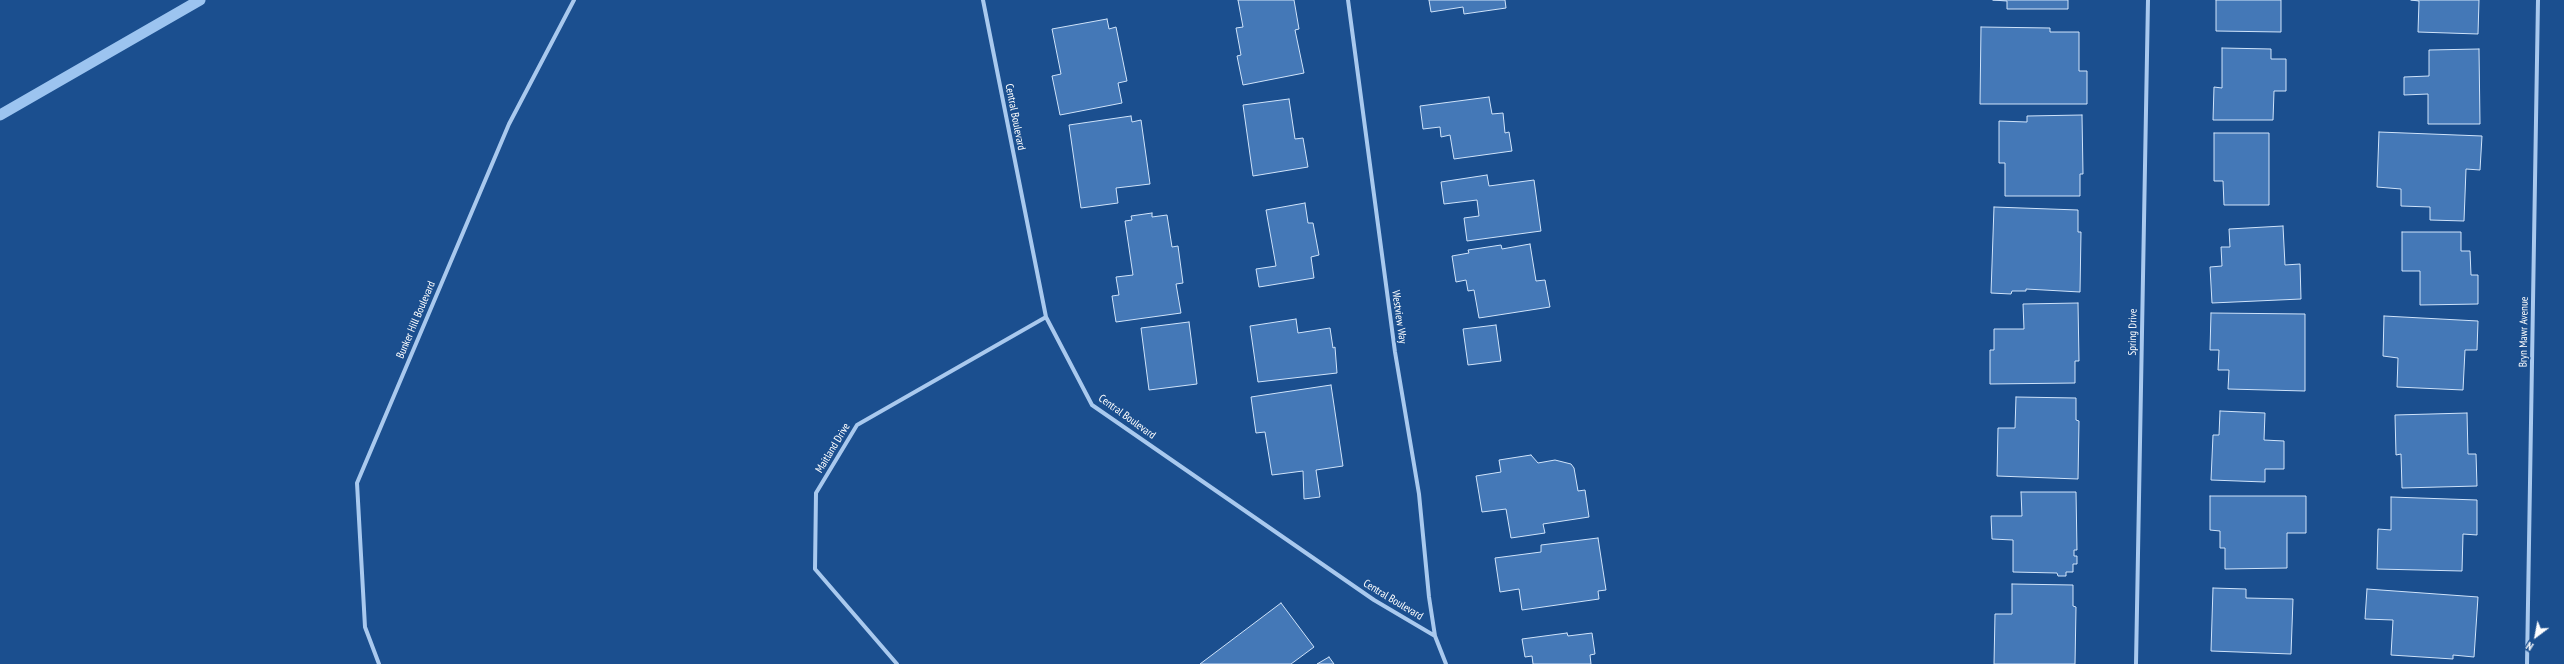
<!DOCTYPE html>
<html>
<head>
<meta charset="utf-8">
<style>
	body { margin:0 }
	#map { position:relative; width:2564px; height:664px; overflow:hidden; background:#1b4f8f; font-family:"PT Sans Narrow",sans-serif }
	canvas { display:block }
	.north { position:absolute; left:2516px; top:616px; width:40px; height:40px; -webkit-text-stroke:3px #1b4f8f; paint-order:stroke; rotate:212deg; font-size:11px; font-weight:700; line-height:16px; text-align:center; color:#fff }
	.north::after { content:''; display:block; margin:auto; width:14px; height:18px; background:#fff; clip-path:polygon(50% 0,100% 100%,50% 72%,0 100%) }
</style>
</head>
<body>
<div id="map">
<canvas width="2564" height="664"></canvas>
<div class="north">N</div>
</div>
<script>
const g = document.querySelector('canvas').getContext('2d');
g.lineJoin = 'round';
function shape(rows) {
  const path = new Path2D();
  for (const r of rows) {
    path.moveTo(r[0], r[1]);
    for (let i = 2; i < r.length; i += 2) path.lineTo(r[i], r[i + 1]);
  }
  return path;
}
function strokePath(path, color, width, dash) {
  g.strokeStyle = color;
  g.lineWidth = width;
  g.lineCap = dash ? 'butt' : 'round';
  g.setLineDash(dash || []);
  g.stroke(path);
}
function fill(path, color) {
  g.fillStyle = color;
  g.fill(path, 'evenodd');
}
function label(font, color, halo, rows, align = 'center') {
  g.font = font + ' "PT Sans Narrow",sans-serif';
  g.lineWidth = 3;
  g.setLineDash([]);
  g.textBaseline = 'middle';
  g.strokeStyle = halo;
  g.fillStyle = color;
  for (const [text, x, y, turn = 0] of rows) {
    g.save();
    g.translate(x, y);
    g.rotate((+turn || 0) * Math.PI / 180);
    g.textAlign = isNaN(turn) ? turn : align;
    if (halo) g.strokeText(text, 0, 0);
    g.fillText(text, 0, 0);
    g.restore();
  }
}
strokePath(shape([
	[0,115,200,0]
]), '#9cc4f0', 11);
const building = shape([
	[1238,0,1294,0,1299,29,1295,30,1304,73,1243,85,1237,56,1241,55,1236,28,1243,27,1238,0],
	[1429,0,1505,0,1506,8,1464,14,1463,7,1431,12,1429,0],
	[1993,0,2068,0,2068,9,2007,9,2007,1,1993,0],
	[2216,0,2281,0,2281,32,2216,31,2216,0],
	[2411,0,2479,0,2478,34,2418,32,2419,1,2411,0],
	[1107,19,1109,29,1116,27,1127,81,1118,83,1122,103,1060,115,1052,76,1061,74,1052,29,1107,19],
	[1981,27,2050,28,2050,32,2079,32,2079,71,2087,71,2087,104,1980,104,1981,27],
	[2222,48,2271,49,2271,59,2286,59,2286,91,2274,91,2273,120,2213,120,2214,87,2222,88,2222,48],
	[2479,49,2480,124,2428,124,2428,94,2404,95,2404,77,2429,76,2429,50,2479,49],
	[1489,97,1492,114,1503,113,1505,133,1509,132,1512,151,1454,159,1450,135,1441,137,1440,127,1423,129,1420,106,1489,97],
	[1289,99,1295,139,1303,138,1308,167,1253,176,1243,105,1289,99],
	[2082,115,2083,174,2080,174,2080,196,2005,196,2005,163,1999,163,1999,121,2027,122,2027,116,2082,115],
	[1131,116,1132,122,1141,120,1150,184,1116,188,1118,203,1081,208,1069,125,1131,116],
	[2379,132,2482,136,2480,170,2466,169,2464,221,2430,220,2430,207,2401,206,2401,189,2377,187,2379,132],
	[2214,133,2269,133,2269,205,2224,205,2223,181,2214,181,2214,133],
	[1487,175,1489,186,1534,180,1541,231,1467,241,1464,218,1479,216,1477,200,1444,204,1441,182,1487,175],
	[1305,203,1308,223,1313,223,1319,255,1311,257,1314,278,1259,287,1256,269,1276,266,1266,210,1305,203],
	[1994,207,2078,210,2078,232,2081,232,2080,292,2026,289,2026,291,2012,291,2011,294,1991,293,1994,207],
	[1152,213,1152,217,1167,215,1172,247,1178,246,1183,283,1176,284,1181,313,1116,322,1112,296,1119,295,1116,277,1133,275,1125,221,1132,220,1131,216,1152,213],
	[2283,226,2285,265,2300,264,2301,299,2212,303,2210,267,2222,266,2221,247,2230,247,2229,229,2283,226],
	[2402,232,2461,232,2461,251,2470,251,2471,275,2478,275,2478,304,2420,305,2420,271,2402,271,2402,232],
	[1530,244,1536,281,1545,280,1550,307,1479,318,1474,290,1468,291,1466,280,1456,282,1452,256,1469,253,1468,250,1501,245,1502,249,1530,244],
	[2078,303,2079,361,2075,361,2075,383,1990,384,1990,350,1994,350,1994,329,2024,329,2023,304,2078,303],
	[2211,313,2305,314,2305,391,2228,389,2229,370,2218,370,2219,350,2210,350,2211,313],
	[2384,316,2478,321,2477,350,2465,350,2463,390,2397,387,2398,358,2383,356,2384,316],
	[1296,319,1298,333,1330,328,1333,348,1335,347,1337,373,1258,382,1250,326,1296,319],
	[1189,322,1197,384,1149,390,1141,328,1189,322],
	[1496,325,1501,361,1468,365,1463,329,1496,325],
	[1331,385,1343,466,1316,470,1320,497,1304,499,1303,471,1272,475,1265,432,1256,433,1251,397,1331,385],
	[2016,397,2076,398,2076,420,2079,421,2078,479,1997,476,1998,428,2015,428,2016,397],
	[2220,411,2265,413,2264,440,2284,441,2284,469,2265,469,2265,482,2211,480,2213,435,2219,435,2220,411],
	[2467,413,2468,454,2476,454,2477,486,2402,488,2401,454,2396,455,2395,415,2467,413],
	[1531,455,1538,463,1555,460,1571,464,1574,468,1578,491,1585,490,1589,517,1543,524,1545,533,1511,538,1506,509,1482,512,1476,476,1501,472,1499,460,1531,455],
	[2021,492,2076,492,2077,550,2074,550,2074,556,2077,556,2077,564,2073,564,2073,572,2066,572,2066,576,2058,576,2057,573,2013,572,2013,540,1992,539,1991,516,2022,516,2021,492],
	[2210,496,2306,496,2306,533,2287,533,2287,568,2225,569,2225,548,2220,548,2220,531,2210,530,2210,496],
	[2391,497,2477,500,2477,535,2463,534,2462,571,2377,569,2378,529,2391,530,2391,497],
	[1598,538,1606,590,1598,591,1599,599,1522,610,1519,589,1500,592,1495,558,1541,552,1541,545,1598,538],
	[2012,584,2073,585,2073,606,2076,607,2075,664,1994,664,1995,614,2012,614,2012,584],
	[2213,588,2246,589,2246,598,2293,599,2291,654,2211,651,2213,588],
	[2367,589,2478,597,2474,657,2453,655,2453,659,2391,655,2393,620,2365,619,2367,589],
	[1281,603,1314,647,1291,664,1200,664,1281,603],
	[1567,633,1568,636,1592,633,1595,654,1590,655,1591,664,1533,664,1532,656,1525,657,1522,639,1567,633],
	[1329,657,1334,664,1317,664,1329,657]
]);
fill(building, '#4478b7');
strokePath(building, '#cfe3fa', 1);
strokePath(shape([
	[983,0,1046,317,1092,405,1374,600,1435,636,1446,664],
	[1348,0,1395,352,1419,494,1429,597,1435,636],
	[379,664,365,627,357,483,509,124,574,0],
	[897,664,815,569,816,493,857,425,1046,317],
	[2136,664,2148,0],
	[2527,664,2538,0]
]), '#a9c9ee', 4);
label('11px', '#fff', '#1b4f8f', [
	["Central Boulevard",1015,117,79],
	["Westview Way",1399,317,82],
	["Bunker Hill Boulevard",416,320,-67],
	["Spring Drive",2133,332,-89],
	["Bryn Mawr Avenue",2524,332,-89],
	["Central Boulevard",1127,417,36],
	["Maitland Drive",833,448,-59],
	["Central Boulevard",1393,600,31]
]);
</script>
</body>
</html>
